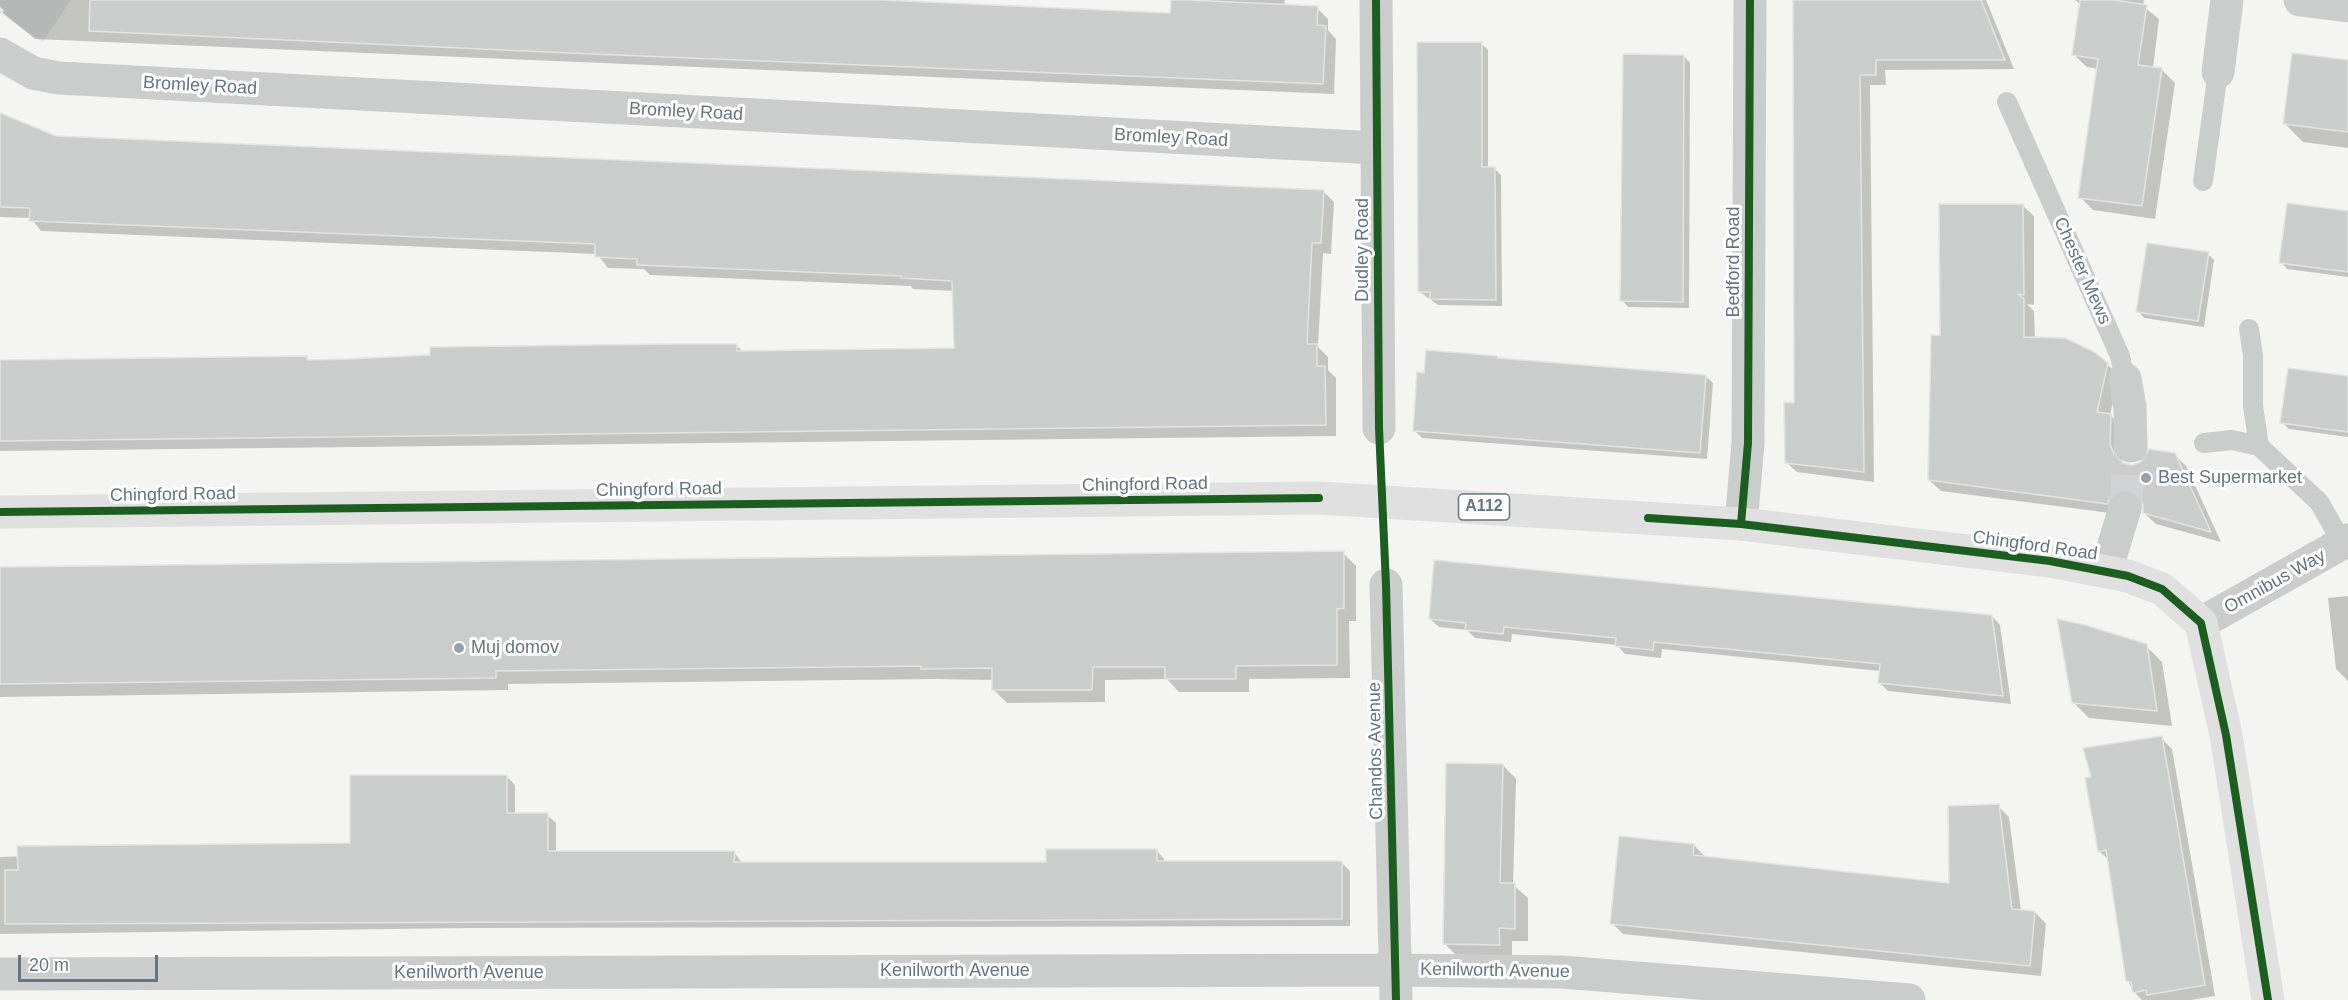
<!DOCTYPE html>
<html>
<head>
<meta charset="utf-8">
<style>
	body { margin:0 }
	#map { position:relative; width:2348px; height:1000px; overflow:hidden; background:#f4f4f2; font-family:Helvetica,sans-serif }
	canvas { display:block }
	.scale { position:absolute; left:18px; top:955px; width:140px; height:27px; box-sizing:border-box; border:3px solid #647681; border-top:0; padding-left:8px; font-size:18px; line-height:21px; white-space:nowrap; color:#647681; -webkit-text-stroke:4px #fff; paint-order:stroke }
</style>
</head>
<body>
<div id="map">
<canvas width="2348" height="1000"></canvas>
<div class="scale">20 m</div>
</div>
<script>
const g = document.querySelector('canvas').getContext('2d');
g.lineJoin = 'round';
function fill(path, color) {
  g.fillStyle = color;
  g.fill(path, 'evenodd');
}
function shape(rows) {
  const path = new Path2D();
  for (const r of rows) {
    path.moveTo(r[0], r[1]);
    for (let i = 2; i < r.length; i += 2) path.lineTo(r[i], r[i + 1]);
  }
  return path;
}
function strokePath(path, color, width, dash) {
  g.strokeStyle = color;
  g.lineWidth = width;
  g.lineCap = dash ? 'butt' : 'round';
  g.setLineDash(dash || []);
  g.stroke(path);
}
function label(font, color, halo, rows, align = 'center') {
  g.font = font + ' Helvetica,sans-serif';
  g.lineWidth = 6;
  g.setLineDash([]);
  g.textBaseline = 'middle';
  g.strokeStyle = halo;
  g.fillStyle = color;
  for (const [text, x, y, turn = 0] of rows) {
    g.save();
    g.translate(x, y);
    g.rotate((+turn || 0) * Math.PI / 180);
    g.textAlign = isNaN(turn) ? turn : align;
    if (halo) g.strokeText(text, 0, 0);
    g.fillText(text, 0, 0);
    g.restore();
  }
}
fill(shape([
	[0,0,71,0,43,42,0,13]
]), '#e4e5e5');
fill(shape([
	[0,0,857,0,1172,15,1172,0,1285,0,1284,6,1317,8,1328,19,1328,30,1336,39,1334,94,35,39,3,13,4,10,0,7],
	[1795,0,1986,0,2014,69,1885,70,1886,85,1870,85,1874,482,1797,472,1786,462,1796,405],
	[2075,0,2144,0,2143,6,2159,19,2153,68,2162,70,2175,83,2155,219,2093,210,2080,197,2098,69,2087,67,2073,54,2081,5],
	[1481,43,1488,50,1488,168,1494,168,1501,175,1502,306,1438,305,1420,292],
	[1684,56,1690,63,1689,308,1628,307,1622,300],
	[2348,61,2348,148,2303,142,2284,123],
	[0,115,56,137,1323,191,1334,202,1331,254,1323,253,1318,347,1328,357,1328,370,1336,378,1336,436,0,451,0,361,306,357,310,361,736,345,743,352,955,349,954,291,913,289,911,286,650,275,644,269,608,268,597,254,41,231,31,218,0,217],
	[2022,205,2034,216,2034,305,2027,304,2034,311,2035,339,2107,364,2119,376,2110,415,2122,427,2120,456,2124,465,2132,466,2174,454,2186,466,2221,542,2156,524,2144,513,2142,501,2133,500,2118,514,1941,491,1929,480,1941,337],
	[2348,212,2348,277,2287,269,2281,262],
	[2208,254,2214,260,2204,327,2144,318,2138,311],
	[1499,360,1705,376,1713,383,1707,459,1422,438,1414,430,1426,375],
	[2348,378,2348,437,2289,429,2282,422],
	[1343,553,1356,566,1356,621,1349,621,1350,678,1249,679,1249,692,1179,692,1167,679,1105,680,1105,702,1007,703,994,690,994,680,934,679,508,684,508,690,0,697,0,568],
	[2348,596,2348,681,2336,669,2328,598],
	[1992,616,2000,625,2011,704,1888,691,1879,682,1880,671,1662,649,1661,658,1625,654,1617,645,1512,634,1511,642,1475,638,1467,630,1439,627,1430,619],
	[2146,646,2162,662,2172,726,2089,718,2073,702],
	[2161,738,2172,749,2215,996,2191,1000,2142,1000,2134,992,2128,981,2109,860,2099,851,2093,778],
	[1503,765,1516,779,1513,885,1528,898,1528,941,1512,941,1512,957,1457,956,1444,943],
	[507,777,515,785,515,815,547,815,556,823,556,852,734,852,742,863,1048,863,1156,850,1164,859,1165,863,1341,862,1350,871,1350,926,470,928,0,934,0,857,352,844],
	[1998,806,2009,817,2021,911,2035,912,2046,924,2041,976,1623,934,1612,923,1694,845,1705,857,1951,885]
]), '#0003');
const building = shape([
	[90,0,882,0,1170,13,1171,0,1188,0,1318,6,1317,25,1326,26,1323,84,569,53,89,31,90,0],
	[1793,0,1981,0,2005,60,1876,60,1876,75,1860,75,1864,472,1785,463,1784,402,1794,403,1793,0],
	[2080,0,2114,0,2147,5,2138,65,2162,68,2142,206,2078,198,2098,59,2072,55,2080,0],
	[1417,42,1482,42,1482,167,1495,167,1496,300,1430,299,1430,292,1418,292,1417,42],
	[2292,53,2348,60,2348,132,2283,124,2292,53],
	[1623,54,1684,55,1683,302,1620,301,1623,54],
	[0,113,56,136,1324,190,1321,243,1312,243,1307,344,1317,344,1317,366,1325,366,1326,425,0,441,0,360,307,356,307,360,348,359,430,355,430,347,676,344,737,344,737,351,954,348,952,281,901,278,901,276,637,265,637,259,595,257,595,244,29,221,30,208,0,207,0,113],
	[2287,203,2348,211,2348,272,2279,263,2287,203],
	[1939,204,2023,204,2024,295,2018,294,2024,299,2024,337,2065,338,2094,352,2108,363,2097,412,2111,414,2110,444,2115,456,2123,463,2132,465,2141,462,2149,449,2175,453,2211,532,2143,513,2143,504,2139,496,2130,490,2121,490,2113,494,2107,504,1928,480,1931,335,1940,335,1939,204],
	[2147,243,2209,252,2198,321,2136,312,2147,243],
	[1426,350,1497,356,1498,358,1706,375,1700,453,1413,431,1417,372,1424,373,1426,350],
	[2288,368,2348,376,2348,432,2280,423,2288,368],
	[1344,551,1344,608,1337,609,1337,665,1236,666,1236,679,1165,679,1165,667,1093,667,1092,690,992,690,992,668,921,669,921,666,496,671,496,678,0,684,0,567,1344,551],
	[1434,560,1992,615,2003,696,1878,683,1880,664,1654,642,1653,650,1615,646,1616,638,1504,627,1503,634,1465,630,1466,623,1429,619,1434,560],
	[2057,619,2085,625,2147,644,2157,711,2072,703,2057,619],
	[2162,736,2205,985,2147,995,2146,990,2133,993,2131,982,2126,981,2106,850,2098,852,2085,778,2091,777,2083,748,2162,736],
	[1446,763,1503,764,1500,883,1515,883,1515,929,1499,928,1500,945,1443,944,1446,763],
	[350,775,507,775,507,813,548,813,548,851,735,851,734,862,1046,862,1046,849,1157,849,1157,861,1342,861,1342,919,5,924,5,870,18,870,17,846,350,843,350,775],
	[1999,804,2012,909,2035,911,2030,966,1610,924,1619,836,1694,844,1693,855,1949,883,1948,806,1999,804]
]);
fill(building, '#cbcdcd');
strokePath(building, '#e3e3e2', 1.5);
strokePath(shape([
	[2125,508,2131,446]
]), '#d0d4d6', 33, [33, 16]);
strokePath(shape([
	[2007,102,2120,356,2125,379],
	[2203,181,2218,72],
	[2249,329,2253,355,2253,406,2259,446,2319,502,2343,544],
	[2204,443,2232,440,2259,446]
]), '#cbcdcd', 20);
strokePath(shape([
	[1376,0,1379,428],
	[2300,0,2348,6],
	[0,54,33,73,59,78,1377,148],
	[2218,72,2227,0],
	[2125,379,2130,407,2131,446],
	[1741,524,1748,443,1750,0],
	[2106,571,2125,508],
	[1386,585,1396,1000],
	[2201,623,2348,540],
	[0,974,1396,970,1562,972,1909,1000]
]), '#cbcdcd', 33);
strokePath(shape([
	[0,512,1319,498,1741,524,2050,561,2128,576,2162,589,2201,623,2226,735,2268,1000]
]), '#e0e0e0', 33);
strokePath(shape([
	[1376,0,1379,428,1386,585,1396,1000],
	[0,512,1319,498],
	[1648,518,1741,524,2050,561,2128,576,2162,589,2201,623,2226,735,2268,1000],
	[1741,524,1748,443,1750,0]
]), '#1b5e20', 8);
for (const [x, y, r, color] of [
	[2146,478,6,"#96a2a9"],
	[459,648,6,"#96a2a9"]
]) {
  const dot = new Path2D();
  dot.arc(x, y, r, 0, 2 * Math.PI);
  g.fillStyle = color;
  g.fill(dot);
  strokePath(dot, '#fff', 2);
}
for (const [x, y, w] of [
	[1484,507,51]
]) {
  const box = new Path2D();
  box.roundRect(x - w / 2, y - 13, w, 26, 4.5);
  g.fillStyle = '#fff';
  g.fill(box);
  strokePath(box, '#647681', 1.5);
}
label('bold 16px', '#647681', null, [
	["A112",1484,507]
]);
label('18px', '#647681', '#fff', [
	["Bromley Road",200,86,3],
	["Bromley Road",686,112,3],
	["Bromley Road",1171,138,3],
	["Dudley Road",1363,250,-90],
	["Bedford Road",1734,262,-90],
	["Chester Mews",2082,271,66],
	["Chingford Road",1145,485,-1],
	["Chingford Road",659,490,-1],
	["Chingford Road",173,495,-1],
	["Chingford Road",2035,546,8],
	["Omnibus Way",2275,582,-29],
	["Chandos Avenue",1376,751,-91],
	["Kenilworth Avenue",955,971],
	["Kenilworth Avenue",1495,971,1],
	["Kenilworth Avenue",469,973]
]);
label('18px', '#647681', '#fff', [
	["Best Supermarket",2158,478],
	["Muj domov",471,648]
], 'left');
</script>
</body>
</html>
